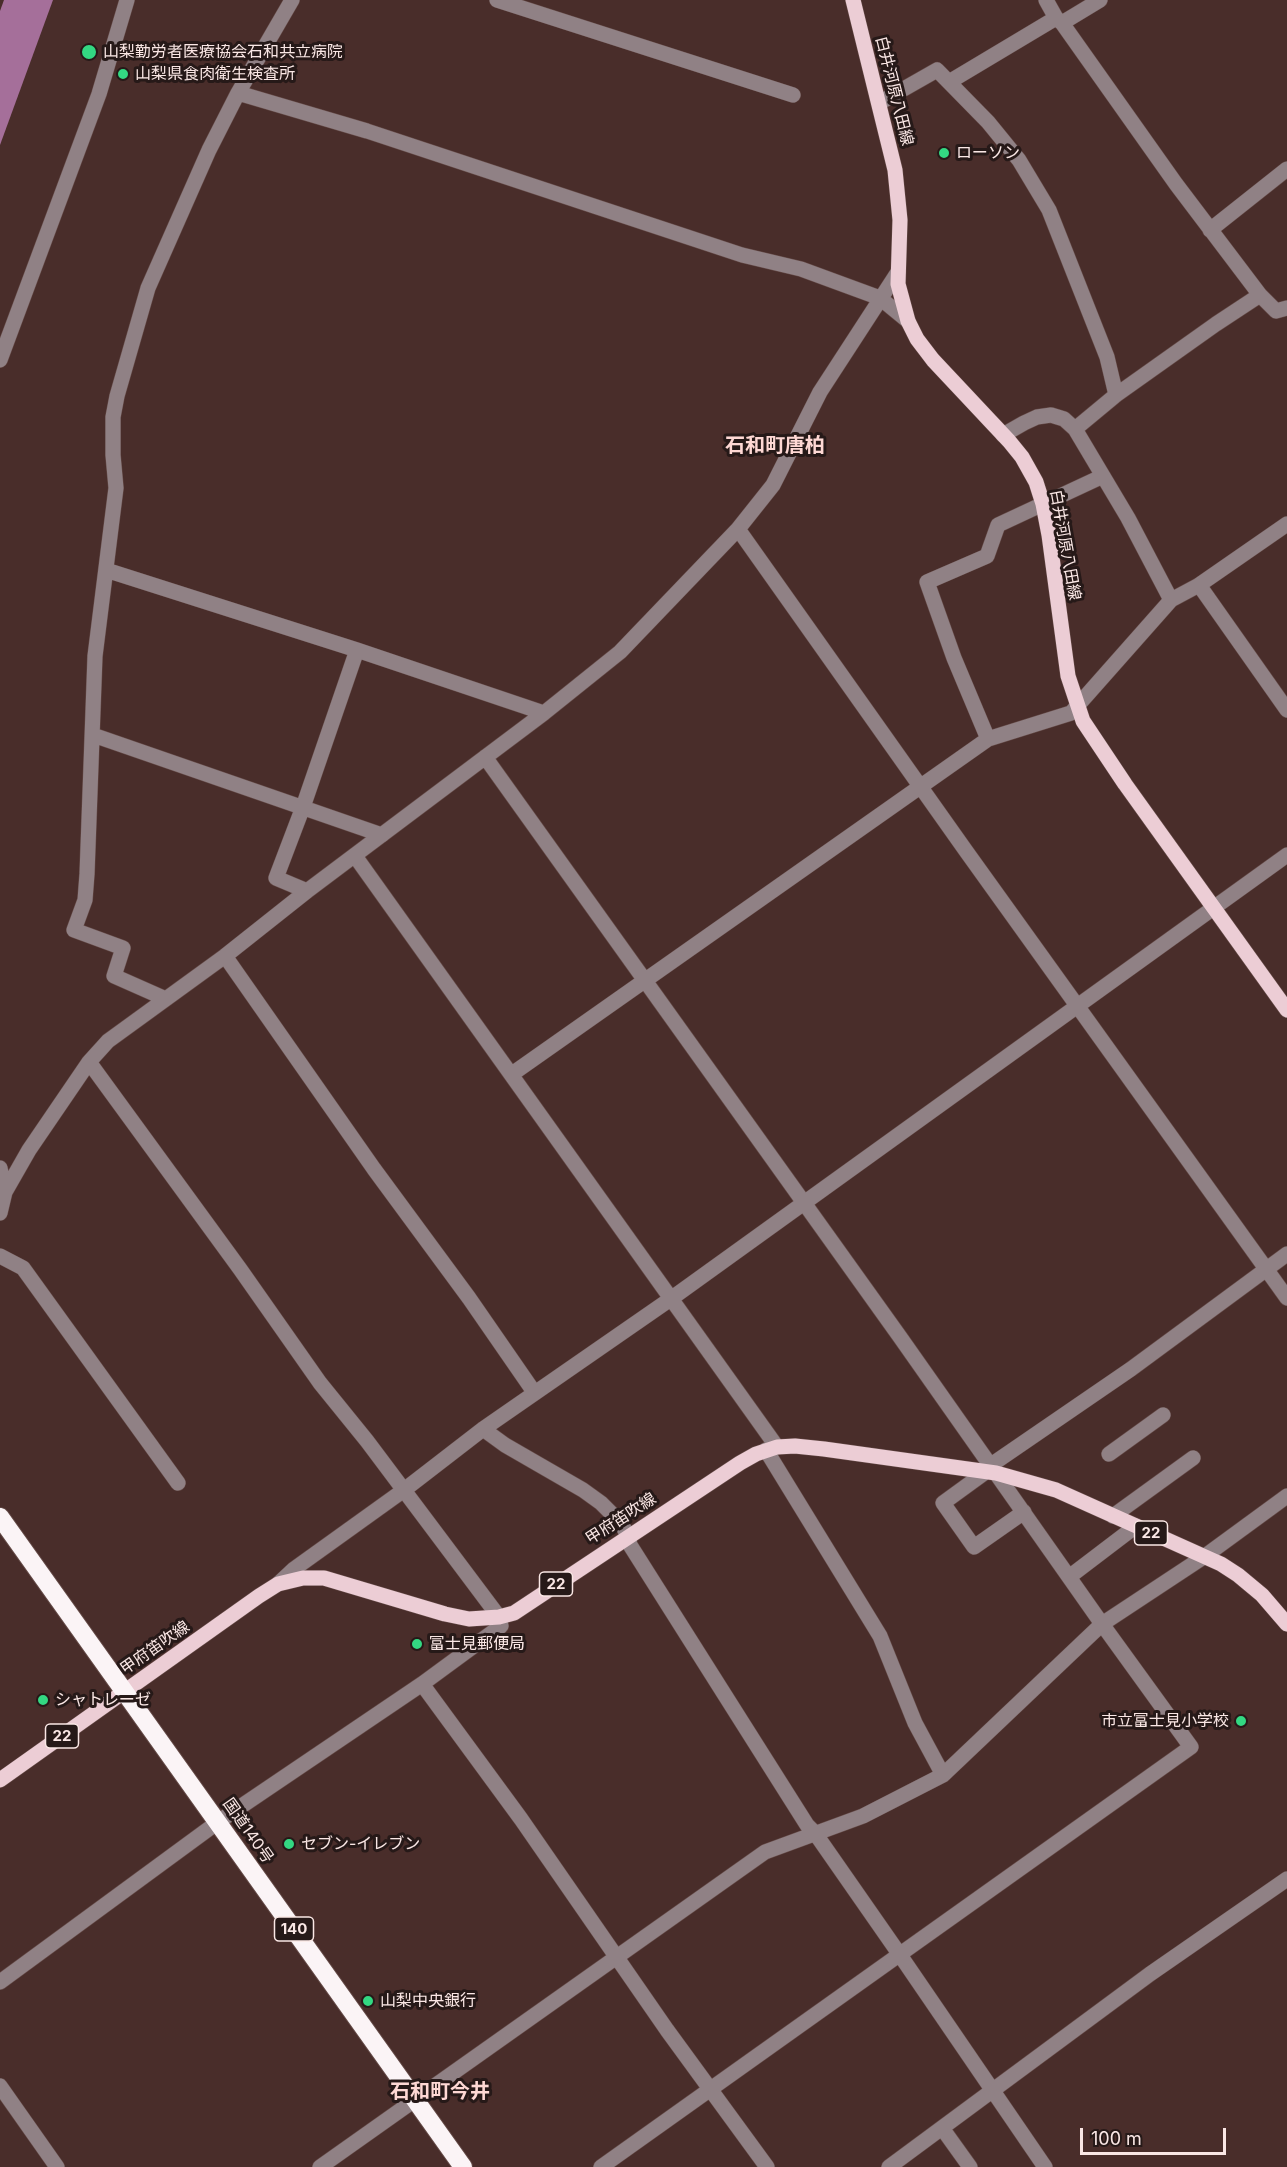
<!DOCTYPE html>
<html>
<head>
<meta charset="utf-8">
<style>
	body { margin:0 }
	#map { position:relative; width:1287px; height:2167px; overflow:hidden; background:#492d2a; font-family:Inter,sans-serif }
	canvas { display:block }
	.scale { position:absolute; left:1080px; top:2128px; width:146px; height:27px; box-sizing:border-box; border:3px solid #fae7e5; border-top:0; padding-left:8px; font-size:18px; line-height:21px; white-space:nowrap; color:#fae7e5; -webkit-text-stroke:4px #261918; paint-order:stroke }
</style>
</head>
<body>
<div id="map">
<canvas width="1287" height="2167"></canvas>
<div class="scale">100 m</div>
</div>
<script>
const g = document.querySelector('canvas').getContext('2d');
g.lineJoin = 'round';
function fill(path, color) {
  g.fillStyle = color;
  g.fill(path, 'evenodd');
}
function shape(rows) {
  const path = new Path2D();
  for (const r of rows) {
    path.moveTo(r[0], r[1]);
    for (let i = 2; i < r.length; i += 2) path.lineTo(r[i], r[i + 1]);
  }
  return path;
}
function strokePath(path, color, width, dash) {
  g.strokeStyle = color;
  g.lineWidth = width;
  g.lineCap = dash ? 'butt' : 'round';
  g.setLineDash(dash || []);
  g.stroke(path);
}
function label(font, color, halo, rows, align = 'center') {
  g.font = font + ' Inter,"Noto Sans JP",sans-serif';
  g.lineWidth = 6;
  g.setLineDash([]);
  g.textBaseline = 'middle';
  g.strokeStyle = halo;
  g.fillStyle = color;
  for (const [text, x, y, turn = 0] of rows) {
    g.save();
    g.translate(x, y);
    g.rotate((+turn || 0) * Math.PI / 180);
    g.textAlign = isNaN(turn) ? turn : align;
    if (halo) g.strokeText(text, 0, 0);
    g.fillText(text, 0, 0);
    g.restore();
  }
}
fill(shape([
	[4,0,53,0,0,145,0,11]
]), '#a56f9a');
const minor = shape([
	[497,0,793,95],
	[1046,0,1056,18,1062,23,1176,184,1260,295,1276,311,1287,308],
	[1062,23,1100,0],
	[949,82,1056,18],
	[238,93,367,131,742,255,801,269,880,298,908,321],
	[879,103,937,70,988,122,1019,160,1049,210,1107,357,1116,395],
	[1210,230,1287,169],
	[0,360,99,94,127,0],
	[1075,429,1116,395,1216,324,1260,295],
	[1003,435,1024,423,1037,417,1051,415,1064,419,1075,429,1128,518,1171,600],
	[738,529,966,851,1287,1298],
	[106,570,357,650,544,713],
	[1199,585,1287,710],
	[93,735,382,835],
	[988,739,954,658,927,582,987,556,998,525,1103,476],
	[485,757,900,1337,1102,1624,1191,1747,601,2167],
	[355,856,777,1447],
	[307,891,276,878,303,807,357,650],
	[225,956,374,1169,469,1298,534,1392],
	[166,999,114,976,123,948,74,930,85,900,87,874,95,656,116,488,113,455,113,417,117,396,148,288,209,150,238,93,292,0],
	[512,1074,988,739,1071,713,1171,600,1199,585,1287,524],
	[0,1168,5,1192],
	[0,1213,5,1192,29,1150,89,1062,108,1041,225,956,307,891,544,713,620,652,738,529,773,485,820,392,898,272],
	[0,1256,23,1268,178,1483],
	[483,1429,505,1445,583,1490,601,1503,621,1523,628,1536,630,1545,807,1825,815,1833,900,1955,1045,2167],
	[766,1450,880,1636,915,1723,943,1775],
	[1109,1454,1163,1415],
	[991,1465,1131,1369,1287,1254],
	[987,1471,943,1503,974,1547,1024,1512],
	[1113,1516,1193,1458],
	[1069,1577,1136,1526],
	[278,1584,294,1569,404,1490,483,1429,672,1298,1287,855],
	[422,1684,521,1819,667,2030,767,2167],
	[0,1982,218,1822,422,1684,501,1626,499,1617,367,1441,320,1383,240,1269,89,1062],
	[0,2086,57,2167],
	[942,2128,970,2167],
	[320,2167,765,1852,863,1816,943,1775,1102,1624,1205,1556,1287,1496],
	[889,2167,1150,1974,1287,1879]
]);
const major = shape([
	[853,0,895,170,900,220,898,284,908,321,917,339,933,360,1009,441,1022,457,1036,482,1043,504,1049,535,1068,676,1083,721,1125,784,1287,1010],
	[0,1780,259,1596,278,1584,303,1578,324,1578,445,1614,469,1619,499,1617,514,1613,740,1463,756,1454,777,1447,795,1446,824,1449,996,1473,1056,1490,1221,1564,1238,1575,1262,1595,1287,1624]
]);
const highway = shape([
	[0,1517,463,2167]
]);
strokePath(minor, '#654b48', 16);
strokePath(major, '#654b48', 16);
strokePath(highway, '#654b48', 20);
strokePath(minor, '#908185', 15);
strokePath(major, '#eccdd5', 15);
strokePath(highway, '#fbf4f6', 18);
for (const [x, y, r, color] of [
	[89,52,8,"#33d882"],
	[123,74,6,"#33d882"],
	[944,153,6,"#33d882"],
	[417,1644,6,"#33d882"],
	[43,1700,6,"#33d882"],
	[1241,1721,6,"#33d882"],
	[289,1844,6,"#33d882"],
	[368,2001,6,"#33d882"]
]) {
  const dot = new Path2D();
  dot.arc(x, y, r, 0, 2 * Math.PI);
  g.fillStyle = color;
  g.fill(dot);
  strokePath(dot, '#261918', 2);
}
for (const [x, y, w] of [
	[1151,1533,33],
	[556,1584,33],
	[62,1736,33],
	[294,1929,39]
]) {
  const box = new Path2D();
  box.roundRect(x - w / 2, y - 12, w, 24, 4.5);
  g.fillStyle = '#261918';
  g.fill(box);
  strokePath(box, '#fae7e5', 1.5);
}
label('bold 15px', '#fae7e5', null, [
	["22",1151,1533],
	["22",556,1584],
	["22",62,1736],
	["140",294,1929]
]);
label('16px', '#fae7e5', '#261918', [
	["山梨勤労者医療協会石和共立病院",103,52],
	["山梨県食肉衛生検査所",135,74],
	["ローソン",956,153],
	["富士見郵便局",429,1644],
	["シャトレーゼ",55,1700],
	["市立富士見小学校",1229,1721,"right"],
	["セブン-イレブン",301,1844],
	["山梨中央銀行",380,2001]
], 'left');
label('16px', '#fae7e5', '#261918', [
	["白井河原八田線",894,91,76],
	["白井河原八田線",1065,545,80],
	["甲府笛吹線",621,1519,-33],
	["甲府笛吹線",155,1648,-35],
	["国道140号",248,1831,55]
]);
label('bold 20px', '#fed8d4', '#261918', [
	["石和町唐柏",775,446],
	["石和町今井",440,2092]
]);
</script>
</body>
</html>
